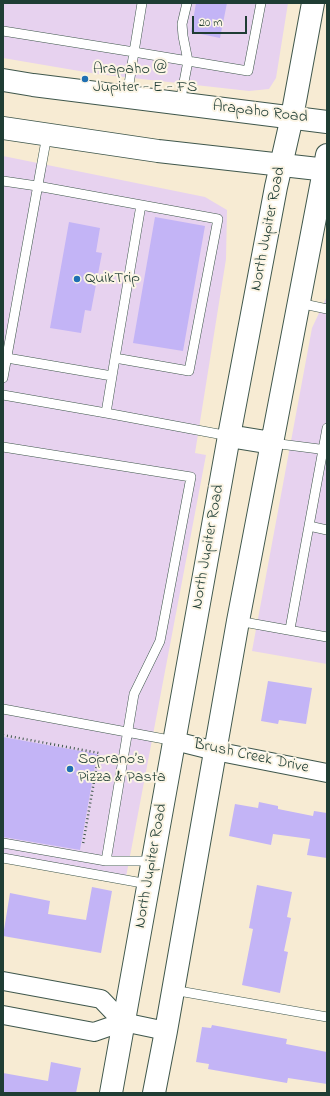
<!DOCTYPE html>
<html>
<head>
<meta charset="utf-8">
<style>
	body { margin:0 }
	#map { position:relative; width:330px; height:1096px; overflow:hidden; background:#f7ebd3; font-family:"Indie Flower",sans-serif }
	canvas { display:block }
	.frame { position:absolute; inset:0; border:4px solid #1f3d34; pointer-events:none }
	.scale { position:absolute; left:192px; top:16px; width:55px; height:18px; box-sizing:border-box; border:2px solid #1f3d34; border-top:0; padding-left:5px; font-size:12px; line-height:14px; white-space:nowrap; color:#1f3d34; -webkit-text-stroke:3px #fcf5e5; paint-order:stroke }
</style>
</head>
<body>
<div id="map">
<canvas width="330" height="1096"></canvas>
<div class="frame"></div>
<div class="scale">20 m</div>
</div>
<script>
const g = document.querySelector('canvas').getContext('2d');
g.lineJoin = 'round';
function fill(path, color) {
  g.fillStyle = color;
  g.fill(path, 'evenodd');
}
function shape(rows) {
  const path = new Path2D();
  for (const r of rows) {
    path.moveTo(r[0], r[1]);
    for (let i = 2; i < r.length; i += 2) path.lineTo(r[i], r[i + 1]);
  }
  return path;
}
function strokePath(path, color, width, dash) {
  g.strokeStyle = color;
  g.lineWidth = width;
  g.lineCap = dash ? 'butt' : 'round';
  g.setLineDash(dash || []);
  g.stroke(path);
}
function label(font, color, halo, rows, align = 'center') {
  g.font = font + ' "Indie Flower",sans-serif';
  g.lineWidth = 4;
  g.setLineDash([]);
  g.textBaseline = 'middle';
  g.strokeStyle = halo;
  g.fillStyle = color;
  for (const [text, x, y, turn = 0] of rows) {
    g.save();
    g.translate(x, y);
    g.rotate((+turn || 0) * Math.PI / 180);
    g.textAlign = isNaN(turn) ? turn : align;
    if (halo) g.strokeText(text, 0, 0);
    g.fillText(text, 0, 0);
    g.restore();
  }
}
fill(shape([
	[3,3,288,3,276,78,269,89,249,91,97,74,3,58],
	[3,156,205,197,227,210,226,259,195,453,206,455,126,877,3,854],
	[327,296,327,664,252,651,312,328]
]), '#e7d2ef');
fill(shape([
	[196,3,227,3,220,38,191,32],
	[155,217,205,226,183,351,133,343],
	[69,222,100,228,96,252,102,253,91,311,85,310,81,333,50,328],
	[268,681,312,688,306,724,279,720,278,724,261,721],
	[3,737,97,754,80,850,3,837],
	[259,802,278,806,278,809,313,816,314,811,327,813,327,858,307,855,310,839,273,834,271,845,229,836,235,804,258,808],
	[257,885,292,892,287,917,291,918,284,951,288,952,280,993,242,985,253,929,249,928],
	[92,887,112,891,101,953,3,936,10,893,50,901,48,914,86,920],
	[212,1025,287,1039,286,1044,327,1052,327,1084,288,1078,287,1083,208,1069,209,1064,196,1062,202,1027,211,1028],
	[51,1062,81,1068,76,1093,3,1093,3,1073,48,1081]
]), '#c3b4f6');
const lane = shape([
	[3,31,134,52,142,3],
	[127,97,134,52,248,71,261,3],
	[180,103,188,61,183,36,182,24,187,3],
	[3,181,37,186,218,219,189,371,115,358,106,413],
	[299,303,327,309],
	[7,358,112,376],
	[115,358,141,205],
	[3,378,47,135],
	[3,395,106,413,229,436],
	[272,443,327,450],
	[3,447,191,477,160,641,134,694,106,861],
	[309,526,327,530],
	[238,621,327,637],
	[290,629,327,428],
	[3,709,175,741],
	[3,843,106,861,153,861],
	[3,858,148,884],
	[173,990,327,1017]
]);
const street = shape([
	[175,741,215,751,327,773],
	[3,981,101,999,123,1022],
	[3,1015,94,1032,123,1022,166,1031]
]);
const secondary = shape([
	[3,80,33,85,327,122],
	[3,128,158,151,327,170]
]);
const primary = shape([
	[229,436,272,443],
	[111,1093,229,436,276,187,292,117,313,3],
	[154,1093,166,1031,238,621,327,155]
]);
strokePath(lane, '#3f574c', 10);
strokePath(street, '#3f574c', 20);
strokePath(secondary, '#3f574c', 24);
strokePath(primary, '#3f574c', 24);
strokePath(shape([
	[3,735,99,753,83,844]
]), '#3f574c', 2.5, [1, 3]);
strokePath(lane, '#fff', 9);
strokePath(street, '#fff', 18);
strokePath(secondary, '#fff', 22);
strokePath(primary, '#fff', 22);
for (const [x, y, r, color] of [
	[85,79,4,"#1f6fb2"],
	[77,279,4,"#1f6fb2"],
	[70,769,4,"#1f6fb2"]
]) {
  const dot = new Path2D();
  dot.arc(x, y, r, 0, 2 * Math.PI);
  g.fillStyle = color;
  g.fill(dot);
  strokePath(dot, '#fcf5e5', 1.5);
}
label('16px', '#1f3d34', '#fcf5e5', [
	["Arapaho @",93,70],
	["Jupiter - E - FS",93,88],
	["QuikTrip",85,279],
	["Soprano’s",78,760],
	["Pizza & Pasta",78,778]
], 'left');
label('16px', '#1f3d34', '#fcf5e5', [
	["Arapaho Road",260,113,7],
	["North Jupiter Road",269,229,-79],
	["North Jupiter Road",209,547,-80],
	["Brush Creek Drive",251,757,12],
	["North Jupiter Road",152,866,-80]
]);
</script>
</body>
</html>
